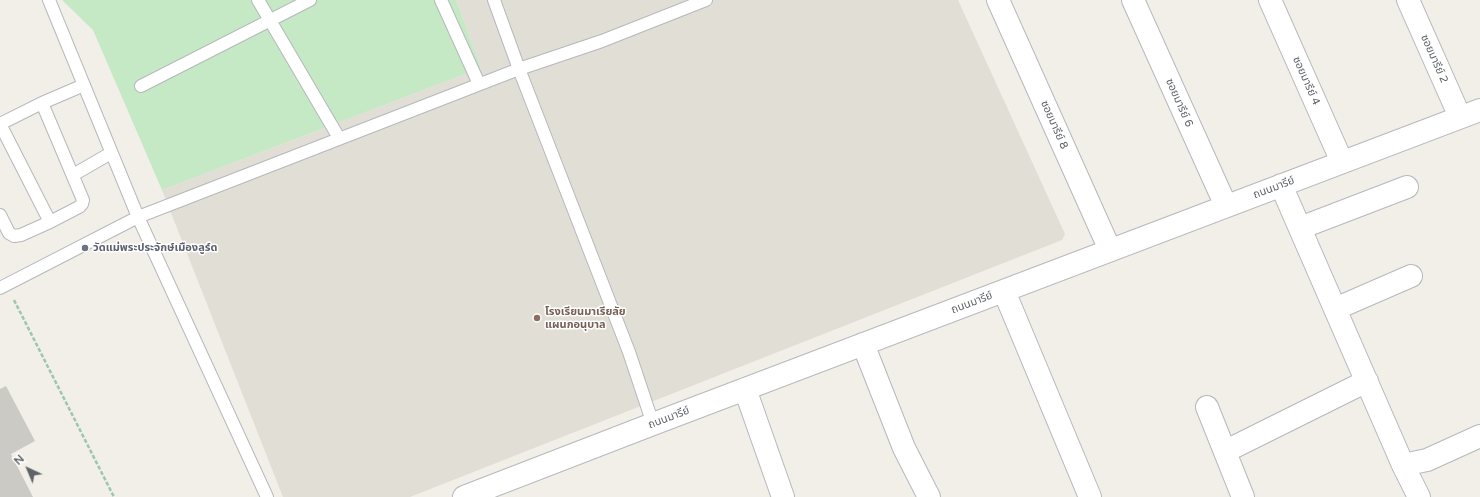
<!DOCTYPE html>
<meta charset="utf-8">
<style>
body{margin:0}
#map{position:relative;width:1480px;height:497px;overflow:hidden;background:#f1efe8;font-family:"Varela Round",sans-serif}
canvas{display:block}
.north{position:absolute;left:8px;top:449px;width:40px;height:40px;-webkit-text-stroke:3px #fff;paint-order:stroke;rotate:316deg;font-size:11px;font-weight:700;line-height:16px;text-align:center;color:#5f6368}
.north::after{content:'';display:block;margin:auto;width:14px;height:18px;background:#5f6368;clip-path:polygon(50% 0,100% 100%,50% 72%,0 100%)}
</style>
<div id="map">
<canvas width="1480" height="497"></canvas>
<div class="north">N</div>
</div>
<script>
const ctx = document.querySelector('canvas').getContext('2d');
ctx.lineJoin = 'round';
function fill(path, color) { ctx.fillStyle = color; ctx.fill(path, 'evenodd'); }
const toPath = rows => new Path2D(rows.map(r => 'M' + r).join(''));
function trace(path, color, width, dash) { ctx.strokeStyle = color; ctx.lineWidth = width; ctx.lineCap = dash ? 'butt' : 'round'; ctx.setLineDash(dash || []); ctx.stroke(path); }
function drawText(font, color, halo, rows, align = 'center') {
  ctx.font = font + ' "Varela Round","Noto Sans Thai",sans-serif'; ctx.lineWidth = 3; ctx.setLineDash([]); ctx.textBaseline = 'middle'; ctx.strokeStyle = halo; ctx.fillStyle = color; for (const [text, x, y, turn = 0] of rows) {
    ctx.save(); ctx.translate(x, y); ctx.rotate((+turn || 0) * Math.PI / 180); ctx.textAlign = isNaN(turn) ? turn : align; if (halo) ctx.strokeText(text, 0, 0); ctx.fillText(text, 0, 0); ctx.restore();
  }
}
fill(toPath([
 [456,0,958,0,1065,234,1062,240,410,497,283,497,162,190,481,68]
]), '#e1ded6');
fill(toPath([
 [62,0,456,0,481,68,162,190,93,30]
]), '#c5e8c5');
fill(toPath([
 [6,386,35,441,11,454,33,497,0,497,0,389]
]), '#cccac5');
const service = toPath([
 [49,0,138,217,267,497],
 [258,0,339,138],
 [441,0,479,84],
 [141,86,310,0],
 [0,124,50,222],
 [0,124,42,103,84,85],
 [73,175,111,153],
 [0,215,9,233,14,236,21,235,50,222,79,207,82,204,83,200,42,103],
 [0,288,138,217,519,69,494,0],
 [653,424,629,352,519,69,602,41,706,0]
]);
const minor = toPath([
 [998,0,1110,250],
 [1133,0,1226,206],
 [1270,0,1342,162],
 [1408,0,1460,117],
 [1281,185,1403,465,1419,497],
 [1300,228,1407,187],
 [1004,291,1090,497],
 [1335,309,1411,276],
 [863,344,904,448,929,497],
 [745,389,783,497],
 [1207,407,1243,497],
 [1226,451,1367,381],
 [1403,465,1427,460,1480,436],
 [464,497,653,424,1480,110]
]);
trace(service, '#b5b8bc', 14);
trace(minor, '#b5b8bc', 24);
trace(toPath([
 [14,300,114,497]
]), '#9cc7a9', 2.5, [4, 2]);
trace(service, '#fff', 12);
trace(minor, '#fff', 22);
for (const [x, y, r, color] of [
 [85,248,4,"#6b7280"],
 [537,318,4,"#8d6e63"]
]) { const dot = new Path2D(); dot.arc(x, y, r, 0, 2 * Math.PI); ctx.fillStyle = color; ctx.fill(dot); trace(dot, '#fff', 1.5); }
drawText('11px', '#5f6368', '#fff', [
 ["ซอยมารีย์ 2",1434,59,66],
 ["ซอยมารีย์ 4",1306,81,66],
 ["ซอยมารีย์ 6",1179,103,66],
 ["ซอยมารีย์ 8",1054,125,66],
 ["ถนนมารีย์",1274,188,-21],
 ["ถนนมารีย์",972,303,-21],
 ["ถนนมารีย์",669,418,-21]
]);
drawText('bold 11px', '#5b616d', '#fff', [
 ["วัดแม่พระประจักษ์เมืองลูร์ด",93,248]
], 'left');
drawText('bold 11px', '#785e54', '#fff', [
 ["โรงเรียนมาเรียลัย",545,312],
 ["แผนกอนุบาล",545,325]
], 'left');
</script>
